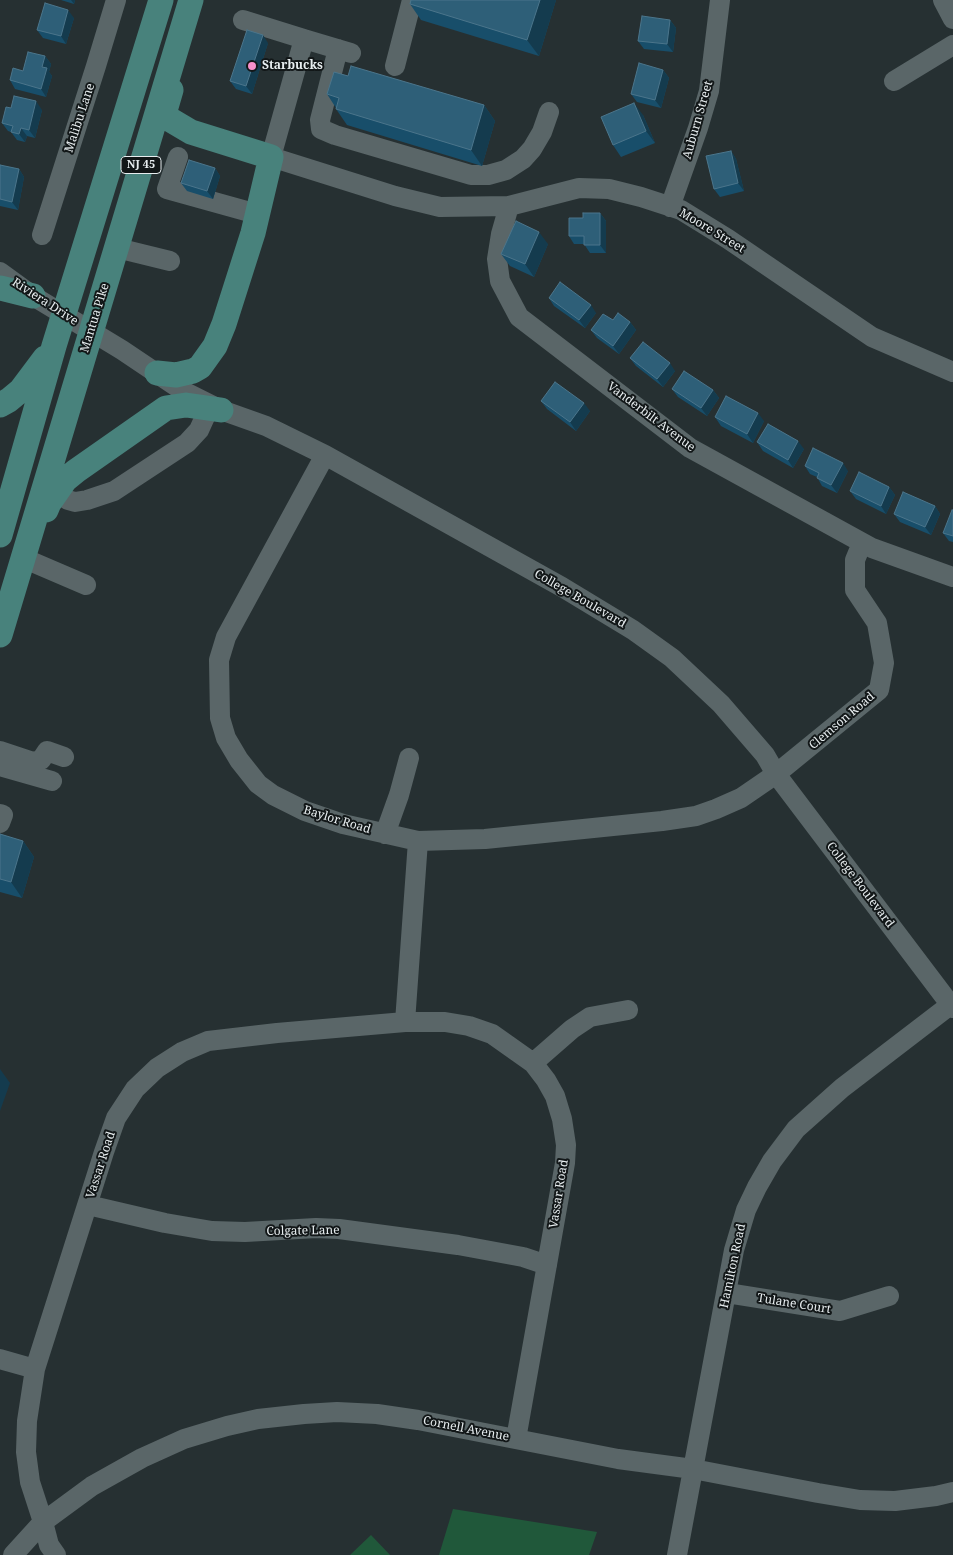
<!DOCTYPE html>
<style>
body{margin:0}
canvas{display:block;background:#263032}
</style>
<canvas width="953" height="1555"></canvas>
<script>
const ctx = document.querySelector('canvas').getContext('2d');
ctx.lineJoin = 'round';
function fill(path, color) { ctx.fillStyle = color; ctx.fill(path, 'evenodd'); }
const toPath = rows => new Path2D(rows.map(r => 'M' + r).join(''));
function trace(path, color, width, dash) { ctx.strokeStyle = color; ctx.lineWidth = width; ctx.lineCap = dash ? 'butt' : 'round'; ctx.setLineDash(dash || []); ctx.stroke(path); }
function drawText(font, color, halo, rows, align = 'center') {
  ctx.font = font + ' "Noto Serif",serif'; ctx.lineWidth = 4; ctx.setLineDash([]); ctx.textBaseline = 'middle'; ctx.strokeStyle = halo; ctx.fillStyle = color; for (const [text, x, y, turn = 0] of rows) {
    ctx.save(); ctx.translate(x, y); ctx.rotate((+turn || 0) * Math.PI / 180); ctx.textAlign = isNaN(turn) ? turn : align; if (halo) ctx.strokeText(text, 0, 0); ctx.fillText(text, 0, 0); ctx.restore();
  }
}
fill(toPath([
 [453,1509,597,1532,589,1555,439,1555],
 [371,1535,390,1555,350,1555]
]), '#20583a');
trace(toPath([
 [943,0,953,19],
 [243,20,304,39],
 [338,49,320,120,321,129,335,135,471,175,488,175,506,170,523,159,532,149,542,132,549,112],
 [351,53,304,39,271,157,395,196,440,207,509,206,579,188,609,189,641,197,681,210,728,239,872,337,953,372],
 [395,66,412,0],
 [894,81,953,45],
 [178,157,167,189,257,214],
 [509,206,501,234,497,259,500,281,519,317,690,448,872,548,953,577],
 [670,207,698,128,709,91,720,0],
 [42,235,96,66,116,0],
 [117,248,170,261],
 [0,272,33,296,122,350,183,391,221,410,266,426,325,455,562,587,633,630,672,658,721,704,765,755,776,774,953,1008],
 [325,455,226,637,219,660,220,718,226,738,239,760,258,784,273,795,305,811,343,824,418,841,485,839,662,821,696,816,716,809,741,798,776,774,879,690,884,663,877,623,855,590,855,560,862,543],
 [56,492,68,500,75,502,87,500,114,491,187,443,199,430,209,408],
 [30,561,86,585],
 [0,751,33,762,41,760,47,751,64,757],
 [0,766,52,781],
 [0,814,3,815,0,823],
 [385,834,399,795,409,758],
 [405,1022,418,841],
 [533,1063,572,1029,590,1017,628,1010],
 [88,1205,165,1223,212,1231,245,1232,316,1228,339,1229,458,1245,523,1257,547,1265],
 [727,1293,840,1311,889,1296],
 [0,1359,35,1369],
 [13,1555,43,1522,92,1486,142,1458,184,1439,227,1426,258,1419,304,1414,337,1412,377,1414,418,1420,618,1459,693,1469,818,1493,860,1500,895,1501,936,1496,953,1492],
 [56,1555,49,1545,43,1522,30,1482,26,1452,27,1421,35,1369,104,1152,116,1118,135,1089,157,1068,182,1052,208,1041,277,1033,405,1022,445,1022,469,1026,492,1034,533,1063,546,1080,555,1096,562,1119,566,1145,565,1163,516,1439],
 [677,1555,734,1250,746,1210,757,1187,772,1161,796,1129,842,1088,953,1003]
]), '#5a6668', 20);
trace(toPath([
 [0,288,33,296],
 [157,373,176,375,193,371,200,367,215,346,224,324,253,233,271,157,191,132,169,119,164,114,171,90],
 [0,405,9,400,21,390,45,358],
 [46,510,49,503,65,480,76,471,166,408,186,405,221,410],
 [0,535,54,346,161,0],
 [0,635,191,0]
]), '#48827c', 25);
fill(toPath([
 [61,0,75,0,74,4],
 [556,0,539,56,421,20,410,4],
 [74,18,66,44,43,38,37,30],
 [670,20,676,28,673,52,644,49,638,41],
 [268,43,252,94,236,89,230,81],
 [45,56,51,64,49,72,52,76,46,97,15,89,10,80],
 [663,70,669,78,661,108,637,102,631,94],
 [348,76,484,105,495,121,482,166,347,125,336,109,336,108,327,94],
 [11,108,42,110,35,138,27,136,25,142,17,140,11,132,8,131,2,123],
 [643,115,655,143,621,157,613,145],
 [731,151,736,159,744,191,720,197,714,189],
 [0,165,19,169,24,177,18,210,0,206],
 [215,168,220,176,213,199,187,191,181,183],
 [600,213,606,221,606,253,590,253,584,244,574,244,569,236,583,218],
 [548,244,534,277,510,266,501,254],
 [549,298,596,313,585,328,554,306],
 [630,322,636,330,619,354,597,338,591,330],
 [630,358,675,371,663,387,636,366],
 [672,389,713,390,719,398,707,416,678,397],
 [541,401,590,411,576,431,547,409],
 [715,417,764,421,753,443,721,426],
 [757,442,804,449,793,468,763,451],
 [805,466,848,471,837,493,822,486,817,477,810,474],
 [889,487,895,495,886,514,856,499,850,491],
 [935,506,940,514,931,535,900,522,894,514],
 [953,510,953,542,949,541,943,533],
 [23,841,34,857,22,898,0,892,0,879]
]), '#184e6a');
fill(toPath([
 [71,0,75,0,74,4],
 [540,0,556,0,539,56,527,40],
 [68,10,74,18,66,44,61,36],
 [670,20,676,28,673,52,667,44],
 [263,35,268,43,252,94,246,86],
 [45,56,51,64,49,72,52,76,46,97,41,89,42,67],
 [663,70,669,78,661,108,655,100],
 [36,101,42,110,35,138,29,130],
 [634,103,643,115,655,143,646,131],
 [484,105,495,121,482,166,471,150],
 [21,128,27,136,25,142,19,134],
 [731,151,736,159,744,191,738,183],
 [215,168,220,176,213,199,207,191],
 [19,169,24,177,18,210,12,202],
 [600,213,606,221,606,253,600,245],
 [539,232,548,244,534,277,525,264],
 [591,305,596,313,585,328,579,320],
 [630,322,636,330,619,354,613,346],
 [670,363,675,371,663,387,657,379],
 [713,390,719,398,707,416,701,408],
 [584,403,590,411,576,431,570,422],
 [758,413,764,421,753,443,747,434],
 [798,441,804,449,793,468,788,460],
 [843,463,848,471,837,493,831,485],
 [889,487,895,495,886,514,881,506],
 [935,506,940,514,931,535,925,527],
 [23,841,34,857,22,898,11,882],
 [0,1069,10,1083,0,1111]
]), '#143b4e');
const building = toPath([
 [411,0,540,0,527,40,410,4,411,0],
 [45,3,68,10,61,36,37,30,45,3],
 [642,16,670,20,667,44,638,41,642,16],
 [247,30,263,35,246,86,230,81,247,30],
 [28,52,45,56,42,67,47,68,41,89,10,80,13,68,23,71,28,52],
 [639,63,663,70,655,100,631,94,639,63],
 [351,66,484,105,471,150,336,109,339,98,327,94,334,72,348,76,351,66],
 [14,96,36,101,29,130,21,128,19,134,11,132,13,126,2,123,6,107,11,108,14,96],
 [634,103,646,131,613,145,601,117,634,103],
 [731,151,738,183,714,189,706,156,731,151],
 [189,160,215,168,207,191,181,183,189,160],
 [0,165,19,169,12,202,0,199,0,165],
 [583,213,600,213,600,245,584,245,584,236,569,236,569,218,583,218,583,213],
 [516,221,539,232,525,264,501,254,516,221],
 [560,282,591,305,579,320,549,298,560,282],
 [618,313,630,322,613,346,591,330,603,314,613,320,618,313],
 [643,342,670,363,657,379,630,358,643,342],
 [684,371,713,390,701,408,672,389,684,371],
 [555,382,584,403,570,422,541,401,555,382],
 [726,396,758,413,747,434,715,417,726,396],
 [768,424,798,441,788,460,757,442,768,424],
 [813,448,843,463,831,485,817,478,819,473,805,466,813,448],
 [859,472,889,487,881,506,850,491,859,472],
 [903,492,935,506,925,527,894,514,903,492],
 [952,510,953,510,953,536,943,533,952,510],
 [0,834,23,841,11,882,0,879,0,834]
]);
fill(building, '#2e5f78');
trace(building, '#4b758b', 1);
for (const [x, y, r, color] of [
 [252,66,5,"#f890cb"]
]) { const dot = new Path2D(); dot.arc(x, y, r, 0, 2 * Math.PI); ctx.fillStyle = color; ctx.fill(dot); trace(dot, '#121718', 2); }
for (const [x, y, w] of [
 [141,165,40]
]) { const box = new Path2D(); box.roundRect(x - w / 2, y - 8.5, w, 17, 4); ctx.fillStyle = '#121718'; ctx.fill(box); trace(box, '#e7edef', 1); }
drawText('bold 11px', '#e7edef', null, [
 ["NJ 45",141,165]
]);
drawText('bold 12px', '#e7edef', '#121718', [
 ["Starbucks",262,66]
], 'left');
drawText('12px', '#e7edef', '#121718', [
 ["Malibu Lane",80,118,-72],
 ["Auburn Street",698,120,-74],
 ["Moore Street",712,231,31],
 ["Riviera Drive",45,302,33],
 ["Mantua Pike",95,318,-73],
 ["Vanderbilt Avenue",651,417,37],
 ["College Boulevard",580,599,30],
 ["Clemson Road",842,721,-40],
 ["Baylor Road",337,820,17],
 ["College Boulevard",860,885,53],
 ["Vassar Road",101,1165,-72],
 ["Vassar Road",559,1194,-81],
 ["Colgate Lane",303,1231,-1],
 ["Hamilton Road",733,1266,-78],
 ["Tulane Court",794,1304,9],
 ["Cornell Avenue",466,1429,11]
]);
</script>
